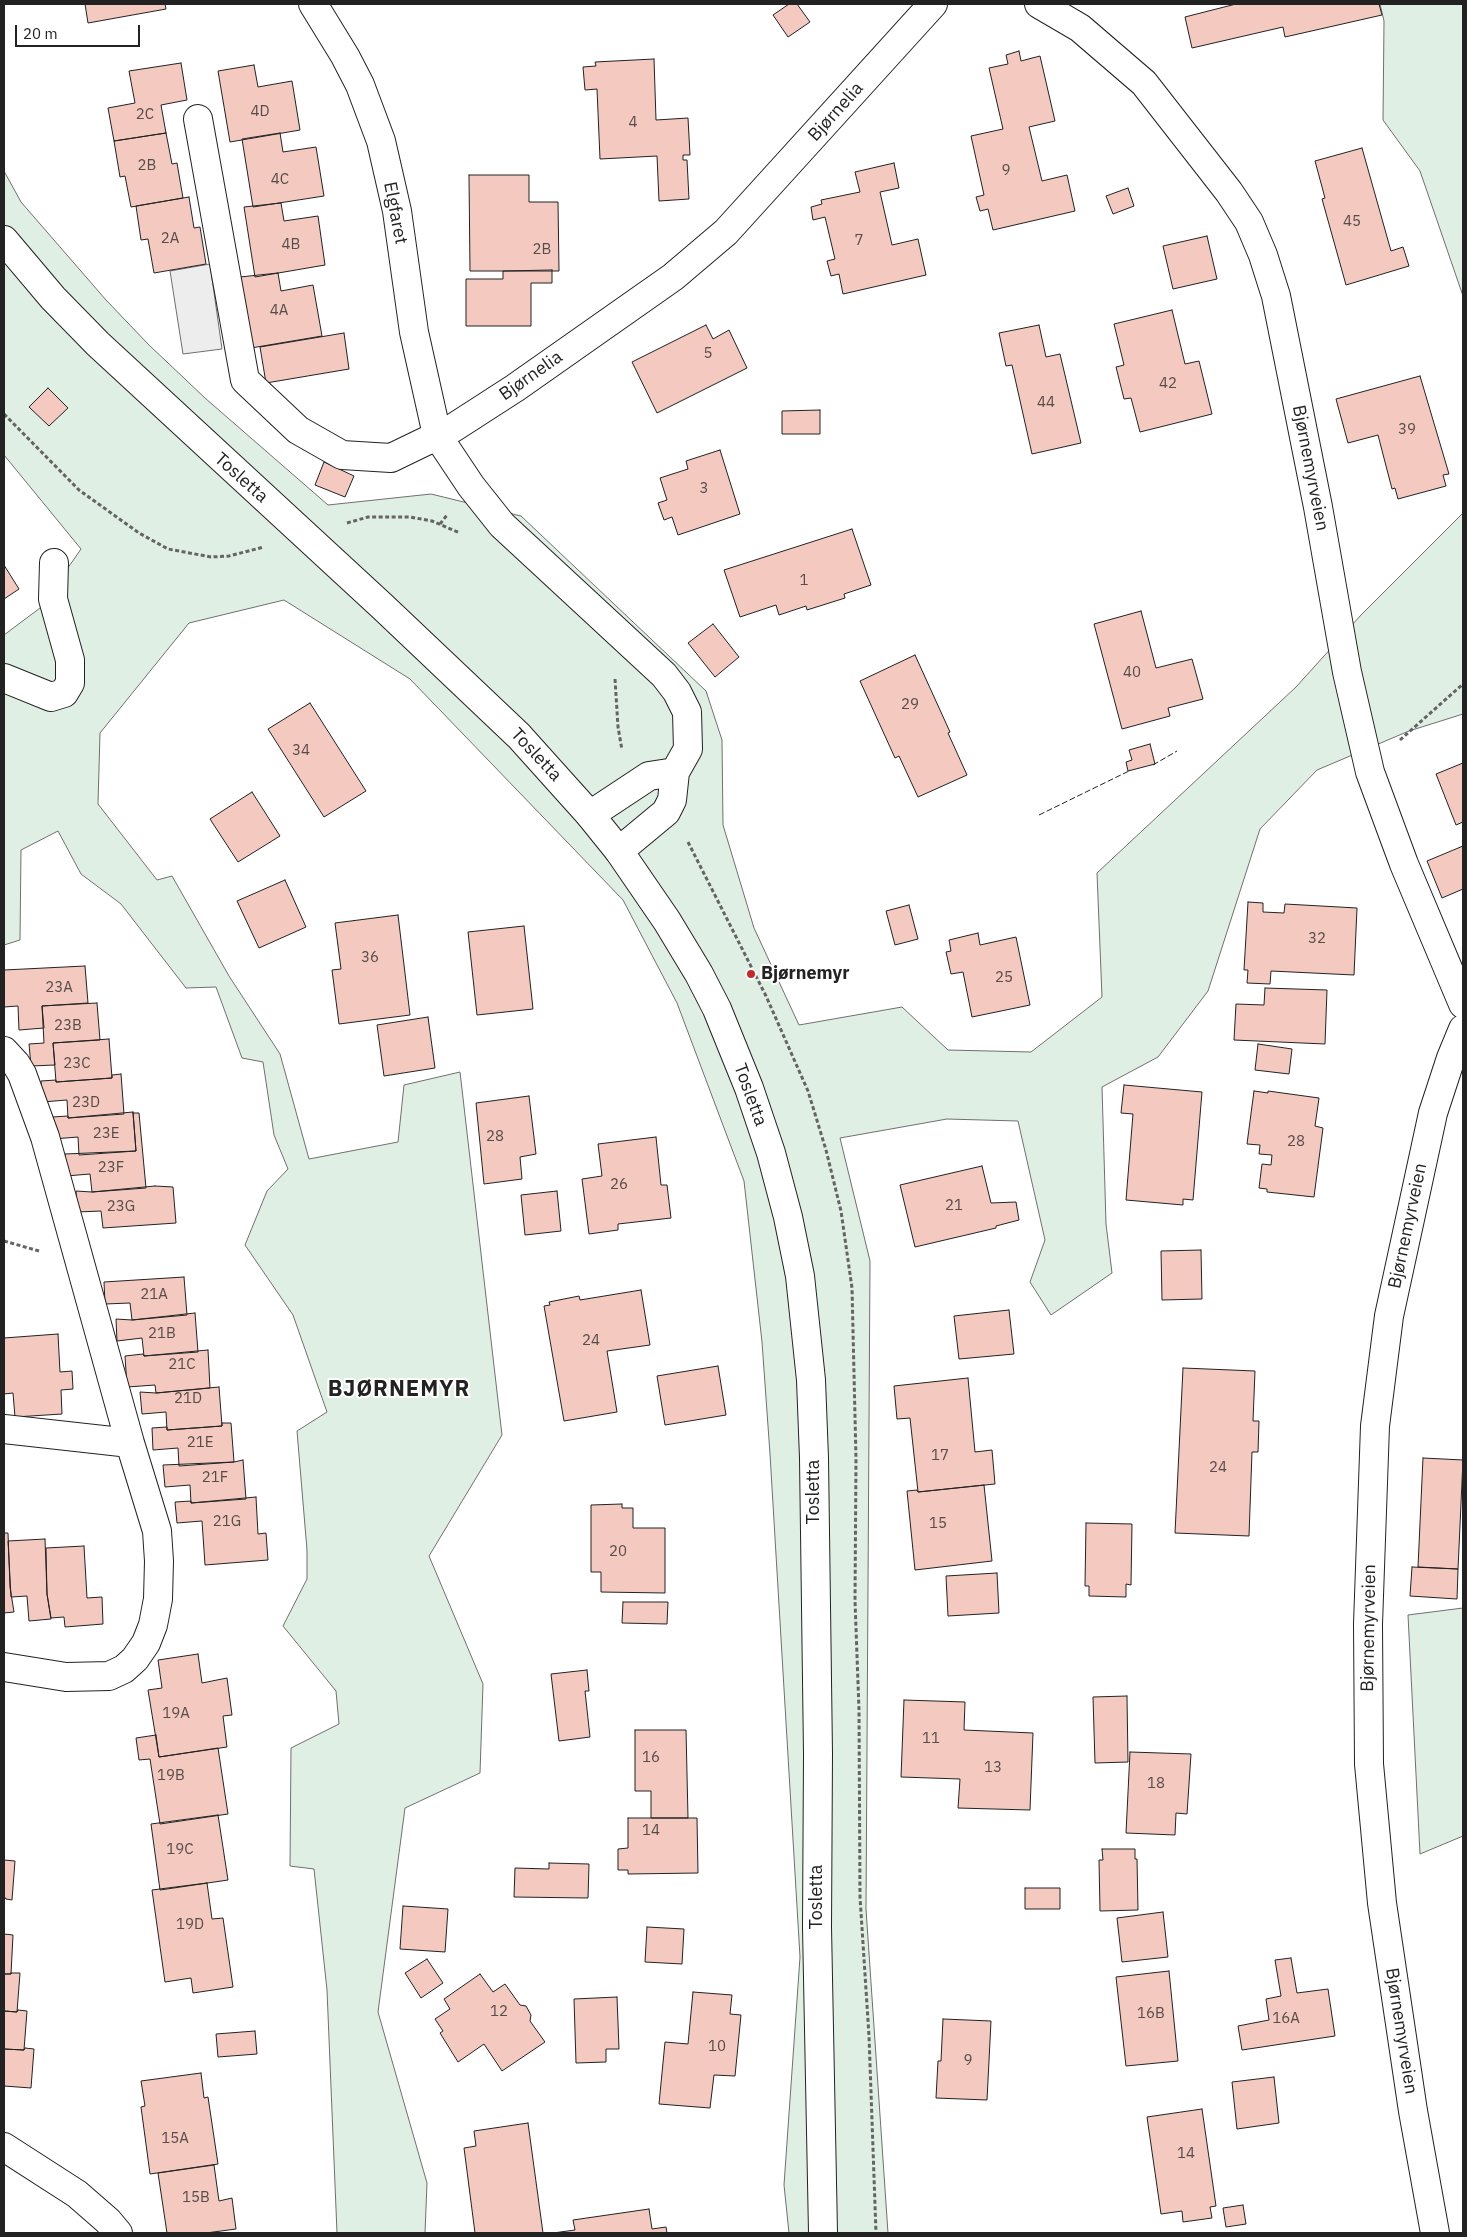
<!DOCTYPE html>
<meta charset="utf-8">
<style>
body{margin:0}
#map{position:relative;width:1467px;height:2237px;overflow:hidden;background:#fff;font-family:"IBM Plex Sans",sans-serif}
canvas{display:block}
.frame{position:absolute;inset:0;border:5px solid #222;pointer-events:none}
.scale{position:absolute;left:15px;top:25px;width:125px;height:22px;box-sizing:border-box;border:2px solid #222;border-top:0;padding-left:6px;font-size:15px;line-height:18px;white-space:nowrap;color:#222;-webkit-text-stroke:4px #fff;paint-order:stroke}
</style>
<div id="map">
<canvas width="1467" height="2237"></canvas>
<div class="frame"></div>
<div class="scale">20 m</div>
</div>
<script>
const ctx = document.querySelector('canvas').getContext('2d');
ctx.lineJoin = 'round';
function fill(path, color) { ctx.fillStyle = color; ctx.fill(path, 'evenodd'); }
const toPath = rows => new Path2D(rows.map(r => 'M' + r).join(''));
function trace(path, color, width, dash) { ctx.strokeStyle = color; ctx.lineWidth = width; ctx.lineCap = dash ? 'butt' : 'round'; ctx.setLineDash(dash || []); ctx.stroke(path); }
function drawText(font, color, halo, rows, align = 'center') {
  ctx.font = font + ' "IBM Plex Sans",sans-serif'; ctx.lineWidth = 4; ctx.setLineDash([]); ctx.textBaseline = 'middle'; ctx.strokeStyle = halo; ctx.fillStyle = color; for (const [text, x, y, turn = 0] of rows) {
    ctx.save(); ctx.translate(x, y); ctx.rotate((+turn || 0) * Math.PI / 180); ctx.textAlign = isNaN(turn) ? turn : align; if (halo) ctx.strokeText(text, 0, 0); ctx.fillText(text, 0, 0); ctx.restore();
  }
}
const green = toPath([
 [1380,4,1463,4,1463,296,1420,171,1383,120,1384,21,1380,4],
 [4,171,21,202,106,300,149,345,205,398,328,505,431,494,521,516,706,691,722,740,723,825,754,928,799,1025,902,1007,948,1050,1031,1052,1102,997,1097,873,1296,687,1361,615,1463,513,1463,714,1409,731,1317,770,1260,829,1208,991,1158,1057,1102,1087,1106,1224,1112,1273,1051,1315,1030,1282,1045,1240,1018,1121,947,1119,840,1138,870,1261,866,1909,888,2233,789,2233,784,2185,800,1957,770,1454,762,1342,744,1181,677,1003,623,900,410,679,284,600,189,623,100,733,98,804,157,880,172,876,229,976,280,1054,309,1159,398,1142,404,1085,460,1072,502,1435,429,1556,483,1684,480,1773,405,1808,378,2012,427,2183,425,2233,337,2233,327,1990,314,1869,290,1866,291,1748,339,1724,336,1691,283,1626,307,1579,307,1550,297,1431,327,1412,293,1315,245,1245,267,1191,288,1169,274,1135,263,1062,242,1058,216,987,186,988,121,904,81,874,58,831,21,850,20,940,4,945,4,635,40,608,81,549,4,455,4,171],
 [1463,1608,1463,1836,1420,1854,1408,1615,1463,1608]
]);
fill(green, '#e0efe3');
trace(green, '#6f6f6f', 1);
const parking = toPath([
 [210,264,222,349,183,354,170,271,210,264]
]);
fill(parking, '#ededed');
trace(parking, '#6f6f6f', 1);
const building = toPath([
 [85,4,165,4,166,9,88,23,85,4],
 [789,4,797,4,810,22,788,37,773,15,789,4],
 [1236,4,1379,4,1382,15,1285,37,1283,27,1192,48,1185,17,1236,4],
 [1019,51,1021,61,1040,56,1055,121,1029,127,1042,181,1067,175,1075,211,993,230,988,209,980,211,976,197,984,195,971,136,1003,129,989,68,1008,64,1006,55,1019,51],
 [654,59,656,120,688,118,690,155,683,155,683,160,687,160,689,199,659,201,657,156,600,159,597,89,585,90,583,67,596,66,595,62,654,59],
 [181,63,187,100,161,105,166,133,114,141,108,108,135,103,129,71,181,63],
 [254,65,258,87,292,81,300,130,230,142,218,71,254,65],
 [166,133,172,164,177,163,183,198,131,207,125,176,120,177,114,141,166,133],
 [280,133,283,152,316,147,324,196,253,207,242,139,280,133],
 [1362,148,1391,251,1403,247,1409,266,1346,285,1322,199,1325,198,1315,161,1362,148],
 [894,163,899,188,880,192,892,245,918,239,926,275,843,294,839,274,831,276,827,261,835,259,825,217,813,220,811,207,822,204,821,200,860,192,855,172,894,163],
 [469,175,529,175,529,202,558,202,559,271,470,271,469,175],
 [1128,188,1134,206,1113,214,1106,196,1128,188],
 [189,197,194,228,200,227,206,264,154,273,148,239,141,240,136,206,189,197],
 [281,203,284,221,318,216,325,265,255,277,244,207,281,203],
 [1207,236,1217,279,1173,289,1163,246,1207,236],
 [552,270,552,283,531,283,531,326,466,326,466,279,503,279,503,271,552,270],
 [278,273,281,291,313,285,322,336,251,348,240,277,278,273],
 [1172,310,1185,364,1199,361,1212,414,1140,432,1131,398,1124,399,1116,367,1124,365,1114,324,1172,310],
 [706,325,713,339,729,330,747,368,657,413,632,362,706,325],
 [1039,325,1046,357,1060,354,1081,443,1032,454,1012,365,1006,366,999,333,1039,325],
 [344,333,349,369,266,383,260,347,344,333],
 [1420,376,1449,474,1443,475,1446,486,1398,499,1395,488,1392,489,1378,435,1348,443,1336,399,1420,376],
 [48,388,68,408,49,426,29,407,48,388],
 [820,410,820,434,782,434,782,411,820,410],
 [720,450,740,514,678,535,672,517,664,520,658,503,667,500,660,478,688,469,686,461,720,450],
 [324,462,354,476,345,497,315,485,324,462],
 [852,529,871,585,844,594,845,598,807,610,806,606,779,615,776,605,740,617,724,570,852,529],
 [4,565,19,589,4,599,4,565],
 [1141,611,1156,668,1192,659,1203,699,1168,708,1170,716,1122,729,1094,624,1141,611],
 [713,624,739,657,715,677,688,643,713,624],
 [915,655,950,732,948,733,967,775,918,797,899,756,895,758,860,681,915,655],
 [310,703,366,791,324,817,268,729,310,703],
 [1150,744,1155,764,1128,771,1126,762,1132,760,1129,750,1150,744],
 [1463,763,1463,822,1456,825,1436,774,1463,763],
 [252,792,280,836,238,862,210,819,252,792],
 [1463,846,1463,889,1442,898,1427,861,1463,846],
 [285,880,306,927,259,948,237,901,285,880],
 [1248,902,1263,903,1263,912,1284,913,1285,904,1357,908,1354,975,1271,971,1270,984,1247,983,1248,970,1244,970,1248,902],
 [909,905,918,939,895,945,886,911,909,905],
 [398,915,410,1015,339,1024,332,970,341,969,335,923,398,915],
 [524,926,533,1009,477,1015,468,932,524,926],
 [978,933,980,945,1016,937,1030,1005,972,1017,963,972,951,974,946,952,951,951,949,940,978,933],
 [85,966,88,1003,42,1006,44,1028,19,1030,18,1006,4,1007,4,970,85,966],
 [1265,988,1327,990,1325,1044,1234,1040,1236,1004,1264,1005,1265,988],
 [97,1003,100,1040,53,1043,55,1065,31,1066,29,1044,44,1043,42,1006,97,1003],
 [428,1017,435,1068,384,1076,377,1025,428,1017],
 [109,1039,112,1078,56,1082,53,1043,109,1039],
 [1258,1044,1292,1049,1289,1074,1255,1070,1258,1044],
 [121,1074,124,1114,68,1118,67,1100,42,1102,41,1081,56,1080,56,1082,112,1078,112,1075,121,1074],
 [1124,1085,1202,1092,1193,1200,1183,1199,1183,1205,1126,1200,1133,1114,1121,1113,1124,1085],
 [1254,1091,1268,1093,1268,1091,1319,1098,1315,1126,1323,1128,1314,1197,1267,1192,1267,1189,1259,1188,1262,1164,1271,1165,1272,1155,1259,1154,1260,1145,1247,1144,1254,1091],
 [529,1096,536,1154,520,1157,522,1179,484,1184,476,1103,529,1096],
 [133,1112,136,1151,79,1155,78,1137,53,1139,52,1117,68,1116,68,1118,133,1112],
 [133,1113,139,1113,146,1188,92,1192,90,1174,66,1176,65,1154,136,1151,133,1113],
 [656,1137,661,1185,667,1185,671,1218,618,1224,618,1230,589,1234,582,1179,602,1176,598,1144,656,1137],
 [982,1166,991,1203,1016,1202,1019,1220,996,1226,996,1228,915,1247,900,1185,982,1166],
 [155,1186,173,1187,176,1223,103,1228,101,1211,77,1212,76,1191,92,1192,155,1186],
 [557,1191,561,1231,525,1235,521,1195,557,1191],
 [1201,1250,1202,1299,1162,1300,1161,1251,1201,1250],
 [184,1277,187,1315,132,1320,130,1303,105,1304,104,1282,184,1277],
 [641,1290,650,1345,607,1351,617,1412,564,1421,544,1306,550,1305,549,1302,579,1296,580,1300,641,1290],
 [1009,1310,1014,1354,959,1359,954,1316,1009,1310],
 [195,1313,198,1352,144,1356,142,1338,117,1341,116,1319,132,1320,195,1313],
 [58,1334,60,1372,72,1371,73,1389,61,1390,62,1414,15,1417,13,1393,4,1394,4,1338,58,1334],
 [208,1350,210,1388,156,1393,155,1385,127,1387,125,1356,143,1354,144,1356,208,1350],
 [718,1366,726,1415,665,1425,657,1376,718,1366],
 [1183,1368,1255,1371,1253,1421,1259,1421,1258,1452,1252,1452,1249,1536,1175,1533,1183,1368],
 [968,1378,975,1452,992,1450,995,1484,918,1492,910,1418,897,1419,894,1386,968,1378],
 [219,1387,222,1426,167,1430,166,1412,142,1414,140,1392,156,1393,219,1387],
 [222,1423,231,1423,234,1462,179,1466,178,1448,153,1450,152,1428,167,1427,167,1430,222,1426,222,1423],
 [1423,1458,1463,1460,1458,1569,1418,1567,1423,1458],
 [243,1460,246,1499,191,1503,190,1485,165,1487,163,1465,234,1462,243,1460],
 [984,1485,992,1561,915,1570,907,1491,917,1490,918,1492,984,1485],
 [256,1497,258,1534,266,1533,268,1560,205,1565,202,1521,177,1523,175,1502,191,1501,191,1503,256,1497],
 [622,1504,622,1508,633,1508,633,1528,665,1528,665,1593,601,1592,601,1572,591,1572,591,1505,622,1504],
 [1086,1523,1132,1524,1131,1585,1126,1584,1126,1597,1089,1596,1089,1586,1085,1586,1086,1523],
 [4,1533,8,1533,10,1587,14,1612,4,1613,4,1533],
 [45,1539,47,1594,51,1619,29,1621,27,1596,11,1597,8,1541,45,1539],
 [84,1546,87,1598,102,1597,103,1624,65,1627,64,1617,51,1618,47,1594,46,1548,84,1546],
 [1412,1567,1458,1569,1457,1599,1410,1596,1412,1567],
 [997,1573,999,1613,948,1616,946,1576,997,1573],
 [623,1602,668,1602,667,1624,622,1623,623,1602],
 [198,1654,202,1683,227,1678,232,1715,223,1716,227,1747,159,1757,148,1690,162,1688,158,1660,198,1654],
 [587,1670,589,1691,585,1691,590,1737,559,1741,551,1674,587,1670],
 [1127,1696,1128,1762,1095,1763,1093,1697,1127,1696],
 [904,1700,965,1702,964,1730,1033,1733,1030,1810,958,1808,960,1779,901,1777,904,1700],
 [635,1730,686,1730,688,1818,651,1818,651,1791,635,1791,635,1730],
 [156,1735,159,1757,218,1748,228,1814,160,1824,150,1759,139,1760,136,1738,156,1735],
 [1130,1752,1191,1754,1187,1814,1176,1813,1175,1835,1126,1833,1130,1752],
 [218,1815,228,1880,160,1890,151,1824,218,1815],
 [628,1818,697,1818,698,1873,628,1874,628,1870,618,1870,618,1849,628,1848,628,1818],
 [1102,1849,1135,1849,1135,1859,1137,1859,1138,1910,1100,1911,1099,1860,1103,1860,1102,1849],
 [4,1860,15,1861,12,1900,6,1899,4,1896,4,1860],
 [549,1863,589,1864,588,1898,514,1897,515,1868,549,1869,549,1863],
 [207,1883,212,1919,223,1918,233,1987,193,1993,191,1978,165,1982,152,1890,207,1883],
 [1025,1888,1060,1888,1060,1909,1025,1909,1025,1888],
 [403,1906,448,1909,445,1952,400,1949,403,1906],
 [1163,1912,1168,1957,1122,1962,1117,1918,1163,1912],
 [647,1927,684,1929,682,1964,645,1962,647,1927],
 [4,1934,13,1935,11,1974,4,1974,4,1934],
 [1291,1958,1297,1993,1328,1989,1335,2036,1242,2050,1238,2026,1269,2020,1266,1999,1281,1996,1275,1960,1291,1958],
 [427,1959,443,1983,421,1998,405,1973,427,1959],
 [1169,1971,1178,2061,1126,2066,1116,1977,1169,1971],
 [11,1973,20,1973,17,2012,4,2011,4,1974,11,1974,11,1973],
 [480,1974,493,1992,505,1984,520,2005,526,2006,531,2015,530,2021,545,2042,502,2071,484,2044,458,2062,440,2033,443,2031,435,2019,450,2009,444,1999,480,1974],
 [693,1992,732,1995,730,2014,741,2015,735,2076,714,2075,710,2108,659,2104,665,2042,688,2044,693,1992],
 [617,1997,619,2049,606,2049,606,2062,576,2063,574,1999,617,1997],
 [18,2010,27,2011,24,2050,4,2049,4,2011,17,2012,18,2010],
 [943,2019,991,2021,987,2100,936,2098,938,2061,941,2061,943,2019],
 [255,2031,257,2054,218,2057,216,2034,255,2031],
 [25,2048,34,2049,31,2088,4,2086,4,2049,24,2050,25,2048],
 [201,2073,204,2098,208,2097,218,2164,150,2174,141,2107,145,2106,141,2081,201,2073],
 [1274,2077,1279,2123,1237,2129,1232,2082,1274,2077],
 [1202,2109,1216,2206,1210,2207,1212,2218,1183,2222,1182,2211,1161,2214,1147,2117,1202,2109],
 [528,2123,543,2233,475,2233,464,2148,476,2146,474,2131,528,2123],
 [214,2165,219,2201,232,2198,236,2229,206,2233,167,2233,158,2173,214,2165],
 [1243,2205,1246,2224,1226,2227,1223,2208,1243,2205],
 [649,2209,652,2229,666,2227,667,2233,553,2233,575,2230,573,2220,649,2209]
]);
fill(building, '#f3c9c0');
trace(building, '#222', 1);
const minor = toPath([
 [313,4,345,56,360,85,381,141,397,211,414,332,437,435,471,486,502,525,664,675,677,692,687,712,688,749,675,772,672,800,666,812,619,851],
 [1039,4,1080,28,1144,83,1229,192,1249,222,1263,255,1276,296,1318,507,1347,672,1370,772,1404,864,1463,1004],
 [198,119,245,380,298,430,342,455,391,458,453,428,515,388,673,277,726,232,933,4],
 [4,678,51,697,64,693,70,683,70,660,53,599,54,563],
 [590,815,649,776,675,772],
 [4,1051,16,1064,22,1074,45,1137,130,1443,157,1531,159,1561,158,1599,153,1625,146,1643,135,1659,124,1669,109,1676,66,1677,4,1667],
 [4,1429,130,1443],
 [4,2147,77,2194,108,2221,118,2233],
 [1435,2233,1413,2111,1382,1903,1369,1764,1368,1624,1375,1426,1389,1316,1433,1113,1451,1058,1463,1029]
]);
const major = toPath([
 [4,240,53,298,98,344,383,607,519,736,590,815,619,851,667,921,699,974,717,1009,749,1088,771,1153,788,1217,800,1276,811,1380,814,1458,818,1754,817,1927,823,2233]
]);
trace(minor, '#222', 30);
trace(major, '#222', 30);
trace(toPath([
 [4,414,79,490,139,533,168,549,211,557,229,556,264,547],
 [347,523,368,517,410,517,432,521,460,533],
 [440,524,447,515],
 [615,679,618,727,622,750],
 [1400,740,1463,684],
 [688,842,766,996,808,1091,826,1150,841,1211,852,1288,856,1459,855,1601,859,1710,860,1897,869,2036,876,2233],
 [4,1241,39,1251]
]), '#646464', 3, [4, 2.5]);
trace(minor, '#fff', 28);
trace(major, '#fff', 28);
trace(toPath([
 [1153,765,1177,751],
 [1039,815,1131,770]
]), '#222', 1, [6, 2.5]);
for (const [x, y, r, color] of [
 [751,974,5,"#c62828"]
]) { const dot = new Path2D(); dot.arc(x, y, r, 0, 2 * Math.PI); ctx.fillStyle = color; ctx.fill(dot); trace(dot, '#fff', 2); }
drawText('15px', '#564c4a', null, [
 ["4D",260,112],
 ["2C",145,115],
 ["4",633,123],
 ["2B",147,166],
 ["9",1006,171],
 ["4C",280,180],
 ["45",1352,222],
 ["2A",170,239],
 ["7",859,241],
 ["4B",291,245],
 ["2B",542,250],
 ["4A",279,311],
 ["5",708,354],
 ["42",1168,384],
 ["44",1046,403],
 ["39",1407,430],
 ["3",704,489],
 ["1",804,581],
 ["40",1132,673],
 ["29",910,705],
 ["34",301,751],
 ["32",1317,939],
 ["36",370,958],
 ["25",1004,978],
 ["23A",59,988],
 ["23B",68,1026],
 ["23C",77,1064],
 ["23D",86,1103],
 ["23E",106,1134],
 ["28",495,1137],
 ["28",1296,1142],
 ["23F",111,1168],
 ["26",619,1185],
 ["21",954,1206],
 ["23G",121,1207],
 ["21A",154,1295],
 ["21B",162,1334],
 ["24",591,1341],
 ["21C",182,1365],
 ["21D",188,1399],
 ["21E",200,1443],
 ["17",940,1456],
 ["24",1218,1468],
 ["21F",215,1478],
 ["21G",227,1522],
 ["15",938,1524],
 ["20",618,1552],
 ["19A",176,1714],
 ["11",931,1739],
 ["16",651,1758],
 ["13",993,1768],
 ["19B",171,1776],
 ["18",1156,1784],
 ["14",651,1831],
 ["19C",180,1850],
 ["19D",190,1925],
 ["12",499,2012],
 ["16B",1151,2014],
 ["16A",1286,2019],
 ["10",717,2047],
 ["9",968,2061],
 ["15A",175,2139],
 ["14",1186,2154],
 ["15B",196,2198]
]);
drawText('18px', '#222', '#fff', [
 ["Bjørnelia",836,112,-48],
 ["Elgfaret",395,213,79],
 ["Bjørnelia",531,376,-35],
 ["Bjørnemyrveien",1310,468,79],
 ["Tosletta",241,478,42],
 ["Tosletta",536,755,47],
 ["Tosletta",750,1095,70],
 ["Bjørnemyrveien",1408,1226,-78],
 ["Tosletta",814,1492,-90],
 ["Bjørnemyrveien",1369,1628,-89],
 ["Tosletta",817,1897,-90],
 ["Bjørnemyrveien",1401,2031,81]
]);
drawText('bold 18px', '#222', '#fff', [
 ["Bjørnemyr",761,974]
], 'left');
ctx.letterSpacing = '1px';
drawText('bold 22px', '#222', '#fff', [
 ["BJØRNEMYR",399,1390]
]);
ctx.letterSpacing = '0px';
</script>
